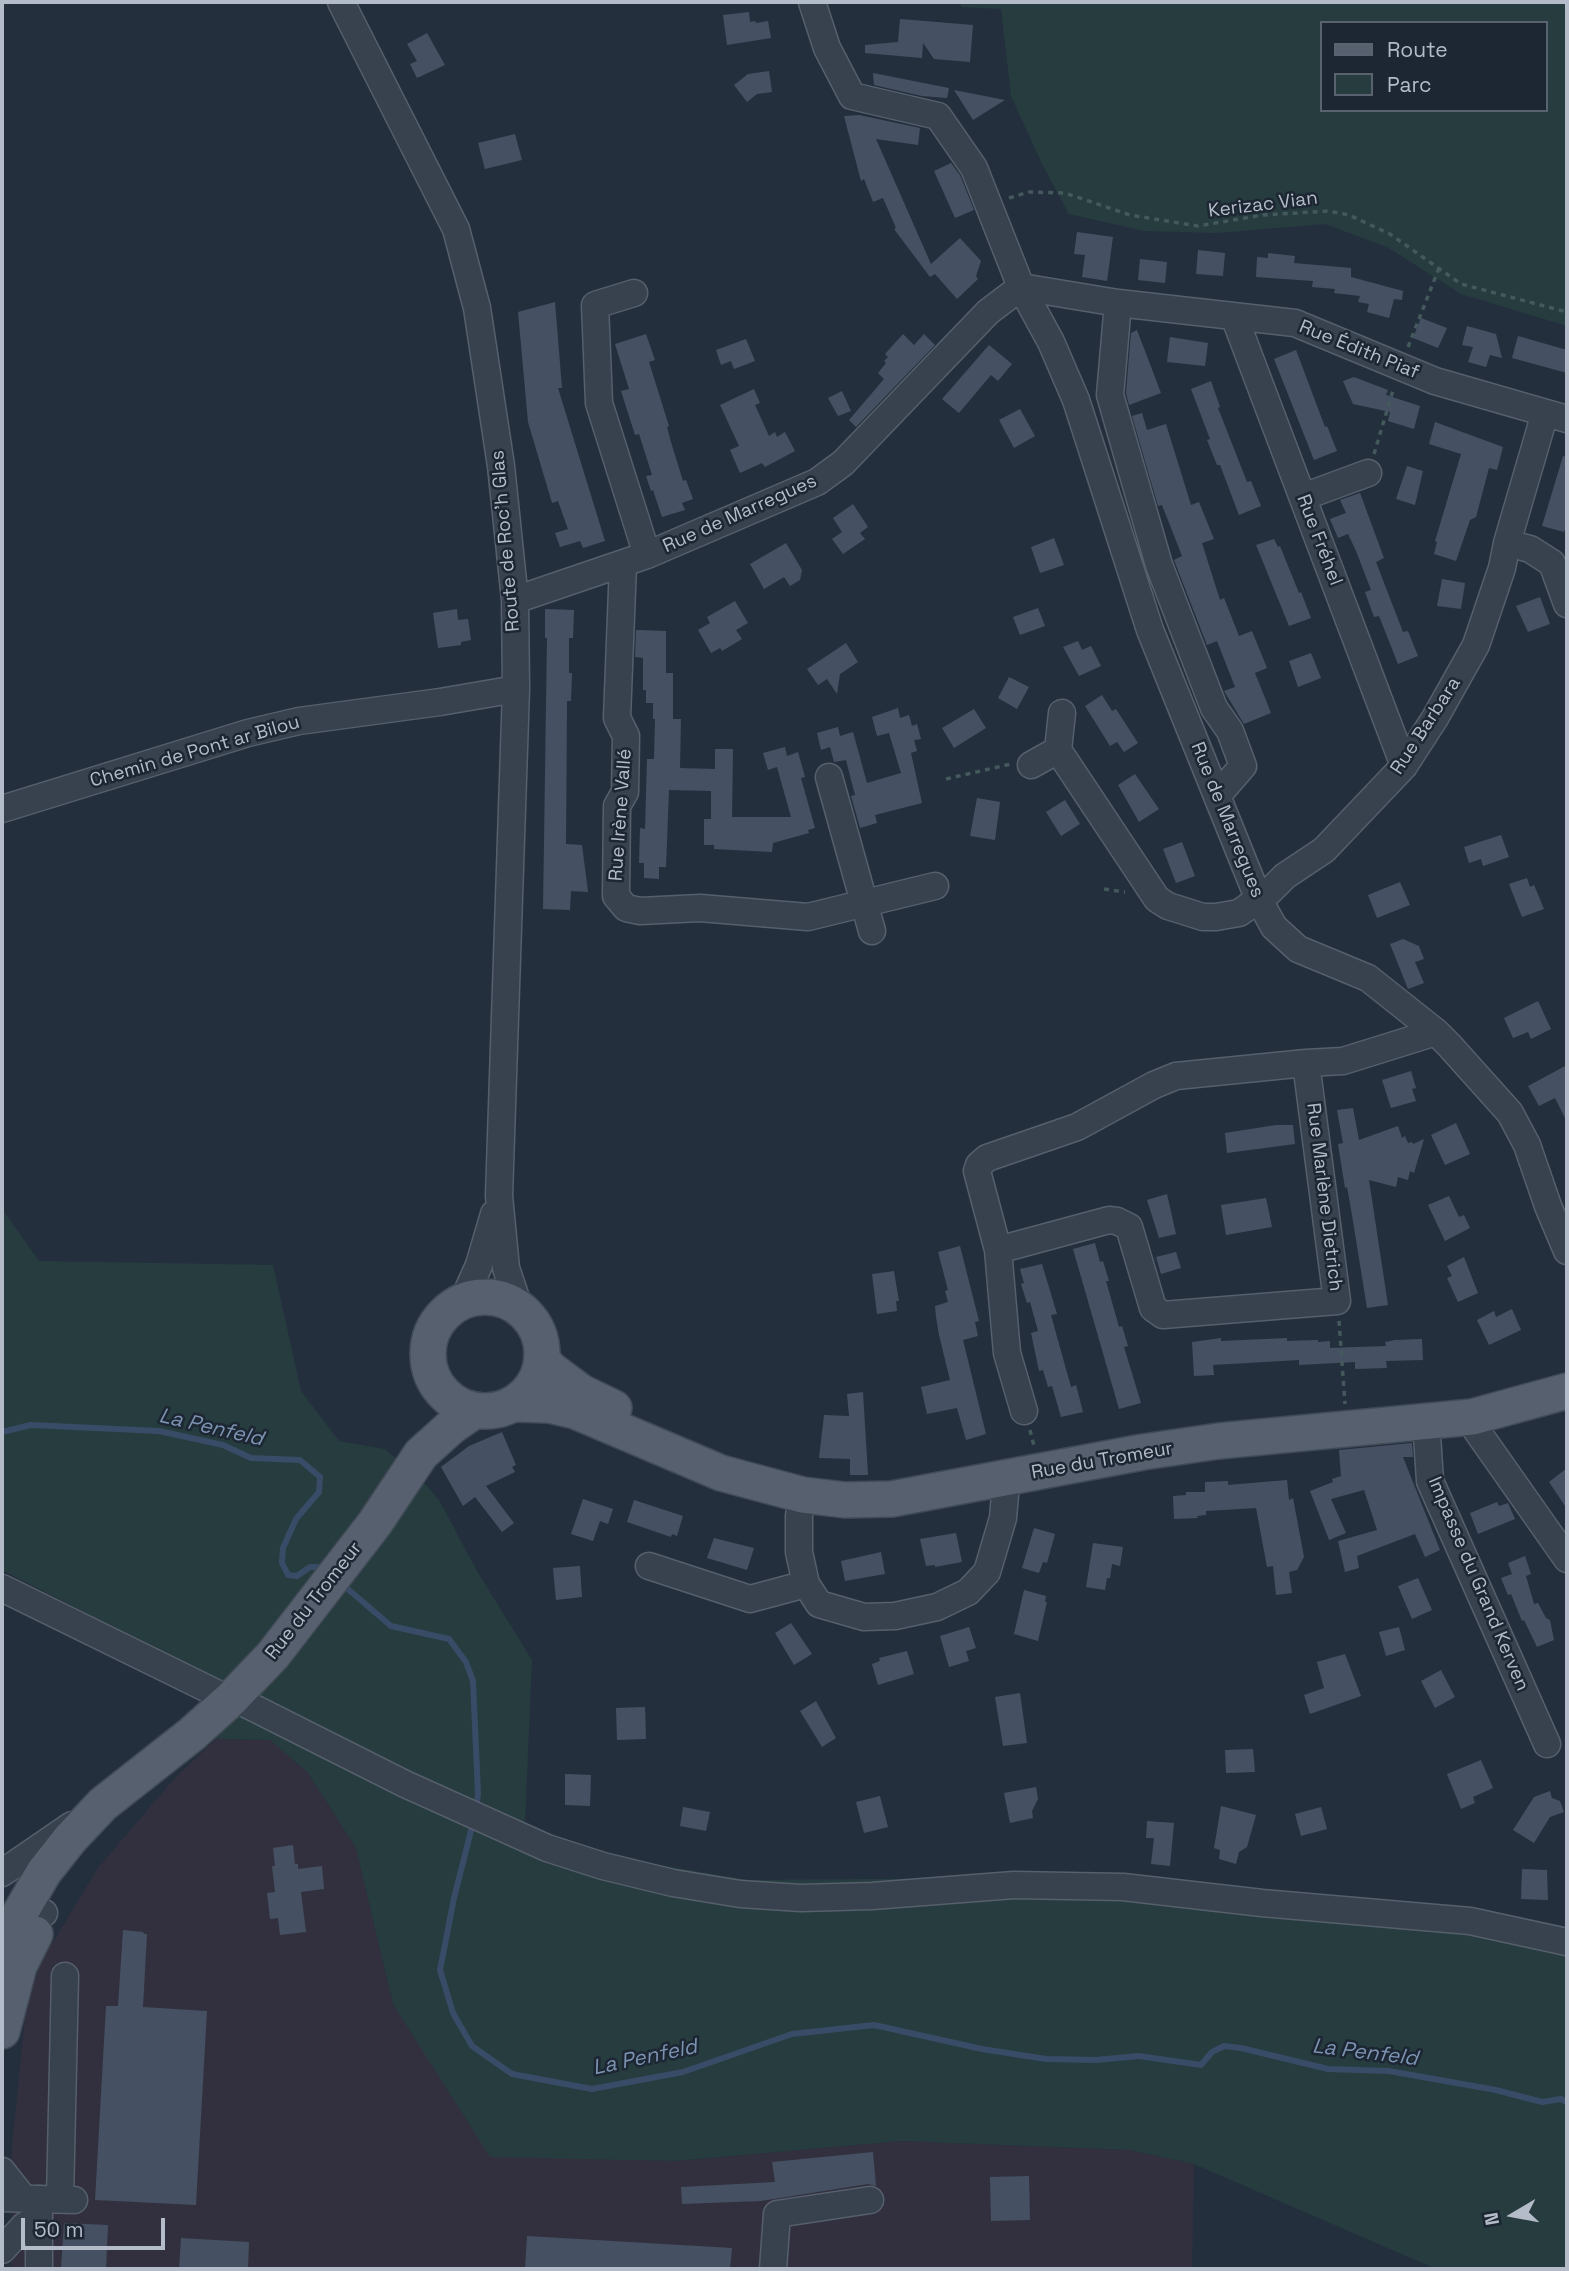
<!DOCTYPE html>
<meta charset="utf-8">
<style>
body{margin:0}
#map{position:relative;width:1569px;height:2271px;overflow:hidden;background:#242f3e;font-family:"Space Grotesk",sans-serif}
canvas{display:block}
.frame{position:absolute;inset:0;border:4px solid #b4bcc9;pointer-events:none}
.legend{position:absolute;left:1320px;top:21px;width:228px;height:91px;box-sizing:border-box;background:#1d2633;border:2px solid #59626f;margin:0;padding:9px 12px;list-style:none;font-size:21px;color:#b4bcc9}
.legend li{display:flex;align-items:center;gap:14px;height:35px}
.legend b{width:35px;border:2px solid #59626f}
.north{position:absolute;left:1478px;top:2180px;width:70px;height:70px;-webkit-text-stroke:5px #1d2633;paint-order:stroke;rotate:260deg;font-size:19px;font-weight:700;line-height:28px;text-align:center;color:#b4bcc9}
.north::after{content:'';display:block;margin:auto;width:24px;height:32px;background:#b4bcc9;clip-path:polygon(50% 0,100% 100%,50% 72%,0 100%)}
.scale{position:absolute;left:21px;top:2218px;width:144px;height:32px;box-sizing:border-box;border:4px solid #b4bcc9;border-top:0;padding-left:9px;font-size:21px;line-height:24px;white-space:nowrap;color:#b4bcc9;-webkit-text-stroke:5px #1d2633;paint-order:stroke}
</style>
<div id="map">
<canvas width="1569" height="2271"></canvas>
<div class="frame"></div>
<ul class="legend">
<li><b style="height:9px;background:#56606e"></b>Route</li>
<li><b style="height:19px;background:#263c3f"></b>Parc</li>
</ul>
<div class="north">N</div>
<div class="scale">50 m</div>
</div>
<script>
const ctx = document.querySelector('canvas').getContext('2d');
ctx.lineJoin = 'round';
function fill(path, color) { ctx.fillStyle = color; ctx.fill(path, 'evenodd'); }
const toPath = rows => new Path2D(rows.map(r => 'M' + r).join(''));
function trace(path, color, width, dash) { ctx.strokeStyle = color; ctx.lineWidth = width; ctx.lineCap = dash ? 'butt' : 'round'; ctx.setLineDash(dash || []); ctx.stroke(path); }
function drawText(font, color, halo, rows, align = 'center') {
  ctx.font = font + ' "Space Grotesk",sans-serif'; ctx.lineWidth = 5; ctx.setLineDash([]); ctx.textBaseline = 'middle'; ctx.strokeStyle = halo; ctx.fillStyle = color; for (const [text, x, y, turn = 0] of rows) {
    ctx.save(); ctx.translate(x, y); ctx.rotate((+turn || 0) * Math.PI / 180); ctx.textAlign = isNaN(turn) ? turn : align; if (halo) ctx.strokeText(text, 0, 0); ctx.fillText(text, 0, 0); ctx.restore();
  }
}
fill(toPath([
 [216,1739,270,1740,308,1773,356,1848,393,2004,675,2161,901,2141,1130,2150,1194,2164,1192,2269,11,2269,12,2146,26,2007,42,1960,98,1868,174,1779]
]), '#32303f');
fill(toPath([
 [961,2,1567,2,1567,326,1461,294,1387,247,1325,224,1217,233,1144,231,1069,214,1042,164,1011,96,1001,9,961,7],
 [1322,23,1546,23,1546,110,1322,110],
 [2,1209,39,1261,273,1265,301,1391,339,1441,385,1449,427,1486,439,1500,477,1571,532,1660,525,1823,606,1856,749,1880,1113,1877,1368,1905,1482,1910,1567,1929,1567,2269,1436,2269,1194,2164,1130,2150,901,2141,675,2161,490,2157,393,2004,356,1848,308,1773,270,1740,216,1739,250,1697,2,1570]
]), '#263c3f');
trace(toPath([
 [2,1432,31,1425,159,1431,223,1445,251,1458,300,1460,320,1477,319,1492,296,1519,283,1548,282,1563,288,1575,297,1576,310,1567,320,1567,325,1571],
 [342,1584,391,1626,449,1639,466,1662,473,1681,478,1794,476,1809],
 [473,1823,454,1898,440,1970,453,2013,472,2046,512,2074,592,2089,683,2072,792,2034,874,2025,982,2049,1046,2059,1096,2060,1139,2056,1201,2065,1212,2052,1224,2046,1241,2048,1328,2069,1389,2071,1496,2090,1542,2102,1561,2099,1567,2102]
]), '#394c67', 6);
fill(toPath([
 [749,12,750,22,755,21,756,23,768,21,771,38,727,45,723,15],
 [900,19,973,25,970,62,934,59,923,43,922,58,865,53,865,45,898,42],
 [427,33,445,65,417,78,410,64,417,61,407,44],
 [769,71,772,92,757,94,747,102,734,85,748,74],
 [873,73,949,88,947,98,922,96,874,85],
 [954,90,1005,100,973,120],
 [859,115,920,128,918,145,876,139,931,264,960,238,981,261,976,276,978,279,957,299,935,274,930,277,894,229,896,228,883,198,873,202,864,179,861,181,844,116],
 [515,134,522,160,485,169,478,143],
 [951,163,960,175,974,210,955,218,934,171],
 [1077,232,1113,237,1107,281,1082,277,1085,255,1074,254],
 [1198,250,1225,253,1223,276,1196,274],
 [1268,253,1295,256,1294,263,1351,268,1351,277,1403,291,1402,300,1394,299,1389,318,1367,312,1369,304,1358,302,1360,296,1334,293,1335,289,1312,287,1313,281,1256,277,1257,257,1268,258],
 [1140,259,1167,262,1165,283,1138,280],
 [555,302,562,388,558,388,605,541,583,548,580,541,560,547,555,533,568,529,558,501,552,503,528,422,518,312],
 [1421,318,1447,328,1438,348,1413,338],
 [1467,326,1496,334,1502,358,1490,355,1486,367,1468,362,1473,347,1462,345],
 [1137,330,1161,393,1129,405,1126,393,1131,333],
 [646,334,655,360,649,362,669,426,667,427,671,442,683,481,686,480,693,499,682,503,685,510,662,517,653,490,651,491,646,476,652,475,639,434,635,435,621,391,629,389,615,344],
 [903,334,914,345,924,334,935,345,856,427,849,420,884,379,878,373,886,363,884,361,888,357,885,354],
 [1518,336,1567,350,1567,373,1512,358],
 [1170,337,1208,343,1205,366,1167,362],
 [746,339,755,361,734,369,731,361,721,365,716,350],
 [989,345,1012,364,998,381,991,375,959,413,942,399],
 [1296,350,1325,427,1327,426,1337,451,1314,460,1274,359],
 [1354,377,1388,390,1386,395,1420,406,1414,429,1388,421,1390,412,1353,404,1343,381],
 [1211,381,1220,407,1218,408,1247,482,1251,481,1261,506,1239,515,1220,465,1217,465,1207,440,1210,439,1191,389],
 [754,389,760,403,755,405,769,436,775,432,777,437,785,432,795,451,765,467,762,463,740,473,730,450,739,446,720,405],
 [842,391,851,411,838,416,828,398],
 [1020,409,1035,436,1014,448,999,420],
 [1142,413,1147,430,1166,424,1191,505,1199,502,1214,539,1202,543,1220,600,1224,598,1239,636,1252,631,1267,668,1255,673,1271,713,1244,724,1224,691,1235,687,1217,641,1207,645,1174,560,1182,556,1162,505,1158,506,1132,416],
 [1435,422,1503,447,1497,470,1489,468,1476,517,1470,520,1456,561,1434,554,1437,542,1435,541,1461,454,1429,444],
 [1563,456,1567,457,1567,523,1564,532,1542,526],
 [1407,466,1423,471,1415,505,1396,499],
 [1360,493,1384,558,1376,562,1403,632,1408,631,1418,656,1398,664,1379,616,1374,617,1365,592,1371,590,1356,551,1348,534,1338,538,1330,519,1346,513,1340,500],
 [853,504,868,527,860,533,865,539,843,554,832,539,842,532,833,518],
 [1054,538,1064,565,1040,573,1031,547],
 [1274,539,1278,547,1280,546,1299,593,1301,592,1311,618,1289,626,1256,545],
 [786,543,802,570,800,580,790,586,784,577,764,589,750,564],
 [1442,579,1465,583,1461,609,1437,606],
 [1540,597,1550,624,1528,632,1516,606],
 [735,601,748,623,736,630,742,639,722,651,720,648,711,653,698,630,710,623,707,617],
 [1038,608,1045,626,1020,635,1013,617],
 [457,609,458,620,468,619,471,640,461,642,461,645,438,648,433,613],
 [545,609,574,610,573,638,569,638,569,673,572,673,571,701,567,701,566,844,582,845,588,892,571,891,570,910,543,909,547,638,545,638],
 [636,630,666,631,666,673,673,673,673,719,681,719,680,768,715,769,715,749,733,749,732,817,791,817,777,767,768,770,763,753,785,747,787,756,798,752,805,777,801,778,815,828,808,830,809,833,773,843,772,852,714,849,714,845,704,845,704,819,711,819,711,791,669,790,666,867,659,867,659,879,644,878,644,863,639,863,640,828,645,829,647,759,654,759,655,719,653,719,653,703,646,703,646,690,643,690,643,658,635,657],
 [1078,641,1082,650,1091,646,1101,666,1079,676,1063,647],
 [846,643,858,662,840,674,837,694,827,679,818,685,807,669],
 [1311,653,1321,678,1298,687,1289,661],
 [1009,677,1029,687,1017,709,998,698],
 [1102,695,1112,711,1116,709,1138,743,1124,752,1117,742,1110,746,1085,706],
 [898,708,900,718,909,715,912,726,917,724,921,739,914,740,917,751,911,753,922,803,875,815,877,823,860,828,851,796,855,795,846,760,834,762,830,747,821,750,817,733,838,727,840,736,853,732,867,783,901,773,889,733,877,736,872,717],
 [974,709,986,728,954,748,942,728],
 [1135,774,1159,809,1139,822,1118,785],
 [977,798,1000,802,995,840,970,836],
 [1065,800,1080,824,1061,836,1046,812],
 [1501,835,1509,857,1483,866,1481,859,1469,863,1464,847],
 [1182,842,1195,876,1176,883,1163,849],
 [1527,878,1530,887,1534,885,1544,909,1522,917,1509,884],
 [1400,882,1410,905,1377,918,1368,895],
 [1403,939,1419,946,1424,959,1415,962,1424,983,1408,989,1390,944],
 [1538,1001,1551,1029,1531,1039,1528,1032,1513,1038,1504,1018],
 [1567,1065,1567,1122,1555,1098,1539,1106,1528,1086],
 [1411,1071,1416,1088,1412,1089,1416,1101,1391,1108,1382,1080],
 [1353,1108,1359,1140,1398,1126,1402,1138,1405,1136,1408,1143,1412,1142,1413,1144,1424,1139,1414,1173,1410,1171,1408,1180,1398,1177,1396,1187,1369,1180,1388,1305,1367,1308,1351,1209,1347,1187,1345,1188,1338,1144,1343,1143,1337,1110],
 [1456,1123,1470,1154,1445,1165,1431,1135],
 [1276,1125,1293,1125,1295,1144,1227,1153,1225,1133],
 [1167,1194,1176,1234,1159,1238,1147,1200],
 [1449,1196,1459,1217,1464,1215,1470,1228,1445,1241,1428,1205],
 [1266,1198,1272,1227,1226,1235,1221,1205],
 [1095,1243,1100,1262,1103,1261,1109,1281,1106,1281,1119,1327,1122,1326,1128,1346,1124,1347,1141,1403,1119,1409,1073,1249],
 [960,1246,979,1321,975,1322,978,1336,963,1340,986,1434,966,1440,957,1408,927,1414,921,1387,950,1380,939,1335,936,1317,935,1306,948,1302,945,1291,948,1290,938,1252],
 [1176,1252,1181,1268,1161,1274,1156,1257],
 [1464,1257,1478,1293,1458,1302,1447,1278,1452,1276,1447,1266],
 [1042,1264,1057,1314,1051,1315,1059,1344,1071,1387,1076,1385,1083,1412,1061,1417,1052,1386,1048,1387,1043,1370,1039,1371,1031,1333,1038,1331,1030,1302,1027,1303,1021,1284,1024,1283,1020,1269],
 [894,1271,899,1301,896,1301,897,1311,877,1314,872,1274],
 [1512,1309,1521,1330,1489,1345,1477,1320,1494,1311,1496,1317],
 [1221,1338,1221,1341,1287,1338,1287,1341,1318,1340,1318,1342,1330,1341,1330,1348,1386,1346,1385,1342,1395,1340,1422,1339,1423,1360,1386,1361,1387,1368,1355,1369,1355,1362,1299,1365,1299,1360,1213,1365,1214,1375,1194,1376,1192,1342],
 [863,1392,868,1475,850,1475,850,1459,819,1458,824,1415,849,1416,847,1394],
 [502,1432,516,1465,512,1467,515,1472,486,1486,514,1523,502,1532,475,1497,463,1506,441,1467,469,1446],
 [1412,1443,1413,1457,1403,1457,1440,1550,1425,1557,1415,1534,1357,1556,1359,1568,1345,1572,1338,1541,1377,1530,1364,1490,1331,1499,1346,1533,1329,1540,1310,1491,1333,1482,1332,1479,1341,1476,1339,1450],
 [1567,1468,1567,1509,1549,1482],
 [1287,1480,1289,1500,1293,1498,1304,1557,1297,1570,1289,1572,1292,1593,1276,1595,1273,1566,1267,1567,1256,1508,1206,1511,1206,1515,1197,1516,1198,1518,1174,1519,1173,1496,1186,1495,1186,1492,1205,1492,1205,1482,1228,1481,1228,1485],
 [583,1499,613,1509,608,1524,600,1521,593,1541,571,1534],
 [634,1500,683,1516,677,1536,672,1534,671,1537,627,1522],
 [1497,1502,1499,1506,1508,1503,1515,1519,1478,1534,1470,1513],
 [1034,1528,1055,1534,1047,1563,1043,1562,1039,1573,1022,1568],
 [956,1533,962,1562,935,1567,935,1565,926,1566,920,1539],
 [714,1538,754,1548,747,1570,707,1558],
 [1093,1543,1123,1547,1120,1566,1112,1564,1110,1578,1107,1578,1105,1590,1086,1587],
 [881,1552,885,1574,845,1581,841,1561],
 [1525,1556,1531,1574,1526,1576,1534,1604,1538,1603,1546,1618,1550,1620,1554,1640,1537,1647,1524,1620,1522,1621,1511,1594,1508,1595,1501,1578,1512,1574,1508,1563],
 [580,1566,582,1597,556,1600,553,1568],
 [1418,1578,1432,1610,1412,1619,1398,1586],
 [1024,1590,1046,1596,1045,1602,1047,1602,1038,1641,1014,1634],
 [791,1623,812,1654,794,1665,775,1633],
 [969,1627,976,1648,966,1651,969,1661,949,1667,940,1636],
 [1399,1627,1405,1650,1386,1656,1379,1632],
 [907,1651,914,1674,878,1685,872,1664,880,1661,879,1658],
 [1345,1654,1361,1696,1310,1714,1304,1695,1324,1688,1317,1662],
 [1441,1670,1455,1697,1435,1708,1421,1681],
 [1020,1693,1027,1743,1003,1746,995,1697],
 [816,1701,836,1738,822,1747,800,1711],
 [645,1707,646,1739,617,1740,616,1708],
 [1253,1749,1255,1772,1226,1773,1225,1750],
 [1481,1760,1493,1788,1473,1797,1475,1803,1461,1809,1447,1774],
 [565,1774,591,1775,590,1806,565,1805],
 [1036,1787,1038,1799,1032,1811,1033,1818,1010,1823,1004,1793],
 [1550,1791,1552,1798,1560,1801,1564,1812,1550,1817,1534,1843,1513,1830,1534,1797],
 [880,1796,888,1827,864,1833,856,1802],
 [1221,1806,1256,1815,1247,1847,1239,1852,1236,1864,1219,1859,1220,1850,1214,1848],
 [683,1807,710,1812,706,1831,680,1826],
 [1321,1807,1327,1829,1301,1836,1295,1814],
 [1147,1821,1174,1823,1170,1866,1151,1864,1154,1838,1146,1838],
 [293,1845,295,1864,298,1864,298,1869,322,1866,324,1889,301,1892,306,1932,280,1935,278,1918,270,1919,267,1893,275,1892,272,1866,275,1866,273,1848],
 [1522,1869,1547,1870,1548,1900,1521,1899],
 [123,1930,143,1932,144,1934,147,1934,143,2007,207,2011,196,2205,95,2200,106,2006,118,2006],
 [873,2152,876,2186,868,2184,761,2201,682,2204,681,2187,775,2182,772,2162],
 [1029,2176,1030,2220,991,2221,990,2177],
 [64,2223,108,2225,106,2269,61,2269],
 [527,2236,732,2248,730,2269,525,2269],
 [181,2238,249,2242,248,2269,179,2269]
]), '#455162');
const minor = toPath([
 [341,2,456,229,477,308,501,466,515,600,516,689,499,1196,506,1268,519,1307],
 [812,2,827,48,852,96,938,116,974,168,1021,287,1051,342,1076,400,1150,630,1259,900,1274,927,1298,949,1368,978,1436,1032,1449,1045,1510,1113,1527,1145,1548,1206,1567,1251],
 [1021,287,1118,303,1295,323,1435,381,1567,419],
 [634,293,595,305,599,403,647,555],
 [1118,303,1110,395,1159,565,1214,708,1230,731,1243,766,1217,796],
 [1234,316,1404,766],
 [1303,497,1368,473],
 [1507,543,1530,549,1552,563,1567,604],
 [623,564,617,718,626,736,625,792,617,806,616,896,626,908,640,911,700,908,808,917,935,886],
 [515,600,647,555,817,482,843,463,988,312,1021,287],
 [1062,713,1058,750,1157,899,1168,906,1203,917,1216,917,1239,913,1269,892,1285,876,1324,850,1404,766,1435,718,1476,645,1502,568,1507,543,1545,413],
 [1031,765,1058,750],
 [829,777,872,931],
 [2,809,248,733,299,721,440,702,516,689],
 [998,1250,1109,1220,1117,1221,1129,1227,1153,1308,1163,1315,1337,1301,1306,1063,1343,1061,1436,1032],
 [463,1301,479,1265,494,1214],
 [1024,1411,1007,1353,998,1250,977,1171,979,1165,987,1158,1077,1127,1154,1085,1176,1076,1306,1063],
 [1472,1417,1477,1431,1567,1559],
 [1426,1420,1430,1481,1547,1744],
 [803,1495,799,1516,799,1552,806,1584,819,1604,864,1617,895,1616,937,1607,968,1592,987,1572,1003,1518,1005,1495,1002,1479],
 [649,1566,750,1599,806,1584],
 [2,1588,218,1694,246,1704,405,1784,547,1848,603,1866,673,1883,740,1894,801,1898,872,1896,1014,1885,1123,1887,1262,1903,1470,1921,1567,1942],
 [2,1873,72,1825],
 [16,1920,30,1919,44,1913],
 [2,2171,24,2199],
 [2,2198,74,2200],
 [39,2199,39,2269],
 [60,2199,65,1976],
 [2,2250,24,2226,39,2216],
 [773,2269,777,2214,870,2200]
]);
const major = toPath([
 '428 1354a57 57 0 1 1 114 0a57 57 0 1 1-114 0Z',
 [542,1359,550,1369,581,1392,614,1408],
 [515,1404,549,1405,575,1411,721,1473,803,1495,845,1500,892,1499,1143,1452,1219,1441,1472,1417,1567,1391],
 [2,1957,16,1920,44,1872,70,1839,103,1804,192,1734,231,1699,273,1655,375,1523,421,1454,451,1427,474,1411],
 [2,2031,19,1966,35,1934]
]);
trace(minor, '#565f6c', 29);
trace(major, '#414a57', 38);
trace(toPath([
 [1009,198,1029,192,1065,193,1130,215,1198,226,1263,215,1329,211,1349,215,1390,234,1461,284,1567,312],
 [1408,347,1439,268],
 [1374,454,1394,387],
 [946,779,1011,764],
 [1104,889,1125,892],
 [1339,1321,1345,1404],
 [1030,1430,1034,1446]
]), '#44595c', 3.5, [5, 5]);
trace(minor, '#38414e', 26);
trace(major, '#56606e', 35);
drawText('19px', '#b4bcc9', '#1d2633', [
 ["Kerizac Vian",1263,205,-7],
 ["Rue Édith Piaf",1359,350,22],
 ["Rue de Marregues",740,514,-24],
 ["Rue Fréhel",1319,540,69],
 ["Route de Roc'h Glas",506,541,-95],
 ["Rue Barbara",1426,726,-57],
 ["Chemin de Pont ar Bilou",195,752,-16],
 ["Rue Irène Vallé",621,815,-86],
 ["Rue de Marregues",1227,820,68],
 ["Rue Marlène Dietrich",1324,1197,83],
 ["Rue du Tromeur",1102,1461,-10],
 ["Impasse du Grand Kerven",1478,1584,67],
 ["Rue du Tromeur",314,1601,-52]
]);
drawText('italic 21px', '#7c92b1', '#1d2633', [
 ["La Penfeld",211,1428,13],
 ["La Penfeld",1365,2053,7],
 ["La Penfeld",645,2058,-12]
]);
</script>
